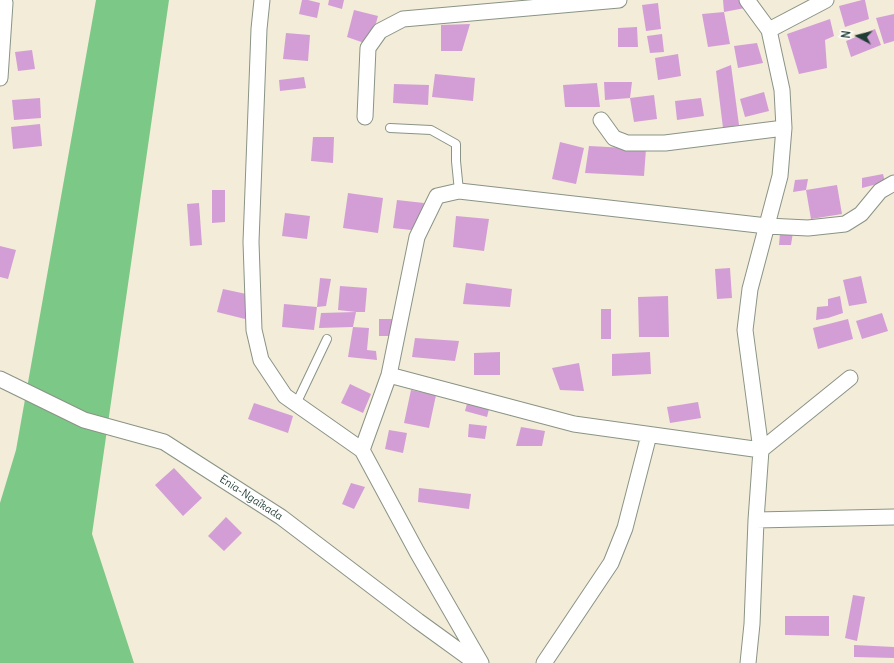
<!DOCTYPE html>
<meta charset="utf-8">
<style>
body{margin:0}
#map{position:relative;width:894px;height:663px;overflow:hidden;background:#f3ecd8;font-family:Delius,sans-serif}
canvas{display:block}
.north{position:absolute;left:838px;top:16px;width:40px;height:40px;-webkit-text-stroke:3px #fff;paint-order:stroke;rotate:277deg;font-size:11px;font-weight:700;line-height:16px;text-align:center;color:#1f3d34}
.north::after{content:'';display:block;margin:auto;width:14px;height:18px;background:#1f3d34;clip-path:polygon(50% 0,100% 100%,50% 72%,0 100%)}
</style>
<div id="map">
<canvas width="894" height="663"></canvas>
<div class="north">N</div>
</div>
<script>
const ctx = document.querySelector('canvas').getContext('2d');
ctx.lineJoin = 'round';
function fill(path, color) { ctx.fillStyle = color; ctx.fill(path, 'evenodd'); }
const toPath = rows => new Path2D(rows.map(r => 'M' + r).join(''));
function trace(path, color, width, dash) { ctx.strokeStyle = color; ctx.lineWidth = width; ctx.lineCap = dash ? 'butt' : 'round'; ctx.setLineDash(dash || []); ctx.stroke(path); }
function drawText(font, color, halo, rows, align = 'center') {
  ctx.font = font + ' Delius,sans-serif'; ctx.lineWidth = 3; ctx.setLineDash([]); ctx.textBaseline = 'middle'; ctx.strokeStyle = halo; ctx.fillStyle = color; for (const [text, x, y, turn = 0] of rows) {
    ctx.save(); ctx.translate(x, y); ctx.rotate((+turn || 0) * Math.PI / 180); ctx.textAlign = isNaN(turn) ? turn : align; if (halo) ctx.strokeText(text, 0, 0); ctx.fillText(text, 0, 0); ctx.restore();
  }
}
fill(toPath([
 [96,0,169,0,92,534,134,663,0,663,0,503,16,450]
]), '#7cc886');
fill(toPath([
 [302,0,308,0,320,3,317,18,299,14],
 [329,0,344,0,342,9,328,5],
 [723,0,742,0,745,8,724,12],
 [862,0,865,0,869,19,845,27,839,6],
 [658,3,661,29,646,31,642,5],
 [354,10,378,16,370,45,347,37],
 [724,12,730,44,708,47,702,14],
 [894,14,894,41,884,44,876,18],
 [830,19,834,36,825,40,827,68,799,74,787,34],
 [470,24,462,51,441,51,441,25],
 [637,27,638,47,618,47,618,28],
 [875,29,881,45,851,57,846,41],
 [286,33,310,35,308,61,283,59],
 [662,34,664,52,650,53,647,36],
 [757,43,763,63,738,68,734,46],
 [32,50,35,69,18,71,15,52],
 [678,54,681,76,658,80,655,58],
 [731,65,739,125,723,128,716,71],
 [435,74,475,78,473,101,432,97],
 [304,77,306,88,280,91,279,80],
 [604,82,632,82,630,98,605,100],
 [597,83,600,107,565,107,563,85],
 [394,84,429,85,428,105,393,103],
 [764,92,769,111,745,117,740,99],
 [654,95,657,119,634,122,630,98],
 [40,98,41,118,14,120,12,100],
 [701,98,704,116,677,120,675,101],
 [40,124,42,146,13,149,11,127],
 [313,137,334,137,333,163,311,161],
 [560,142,584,148,576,184,552,179],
 [589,146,646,149,644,176,585,173],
 [883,174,885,182,862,188,862,178],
 [808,179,806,190,837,185,842,214,811,219,806,190,793,192,795,180],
 [212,190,225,190,225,222,212,223],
 [348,193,383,198,378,233,343,228],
 [397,200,424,203,420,231,393,228],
 [199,203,202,245,190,246,187,204],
 [285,213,310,216,307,239,282,236],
 [456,216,489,219,484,251,453,247],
 [793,232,791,245,779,245,780,233],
 [0,246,16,250,8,279,0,277],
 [730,268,732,298,717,299,715,269],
 [861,276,867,303,849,306,843,280],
 [320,278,331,279,326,306,317,307],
 [466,283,512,289,510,307,463,304],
 [340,286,367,288,365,312,356,312,353,327,319,328,321,313,356,312,338,310],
 [223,289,251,295,245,319,217,312],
 [668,296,669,337,639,337,638,297],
 [840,296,843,313,828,318,816,320,817,307,828,306,828,299],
 [284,304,317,307,314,330,282,327],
 [601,309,611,309,611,339,601,339],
 [882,313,888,331,862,339,856,321],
 [379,319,396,319,396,336,379,336],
 [848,319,853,339,818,349,813,328],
 [353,327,369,328,367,350,376,351,377,360,348,357],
 [415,338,459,341,455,361,412,357],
 [500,352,500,375,474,375,474,353],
 [650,352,651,374,612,376,612,354],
 [579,363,584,391,560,390,552,368],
 [350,384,371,394,363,413,341,403],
 [411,390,436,395,429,428,404,423],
 [468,400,490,405,487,417,465,411],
 [698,402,701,418,670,423,667,407],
 [254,403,293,416,288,433,248,419],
 [469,424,487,426,485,439,468,437],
 [521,427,545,431,542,446,516,446],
 [389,430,407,433,403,453,385,449],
 [174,468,202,498,183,516,155,485],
 [351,483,365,487,354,509,342,504],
 [419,488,471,494,469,509,418,502],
 [226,517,242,533,224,551,208,536],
 [853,595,865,597,857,641,845,638],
 [785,616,829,616,829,636,785,635],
 [854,645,894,647,894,658,854,657]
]), '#d39ed6');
const service = toPath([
 [390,128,431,130,456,144,456,161,459,191],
 [296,404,327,339]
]);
const minor = toPath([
 [262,0,259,29,251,242,254,330,261,360,285,396,362,450,417,552,481,663],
 [747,0,769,30,782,90,784,128,780,176,750,289,745,330,761,450,756,520,752,624,748,663],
 [769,30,826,0],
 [0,78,5,3,4,0],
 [365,117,368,48,380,31,403,19,619,0],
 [601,120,614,138,627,143,665,143,784,128],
 [389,375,574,424,761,450,850,378],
 [0,379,84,420,164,442,281,517,418,621,476,663],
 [362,450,389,375,417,237,437,196,459,191,767,226,808,228,845,224,861,214,880,191,894,183],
 [756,520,894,517],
 [544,663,611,563,625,528,649,435]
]);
trace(service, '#899486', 10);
trace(minor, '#899486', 17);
trace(service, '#fff', 8);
trace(minor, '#fff', 15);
drawText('11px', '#1f3d34', '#fff', [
 ["Enia-Ngaîkada",251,498,33]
]);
</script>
